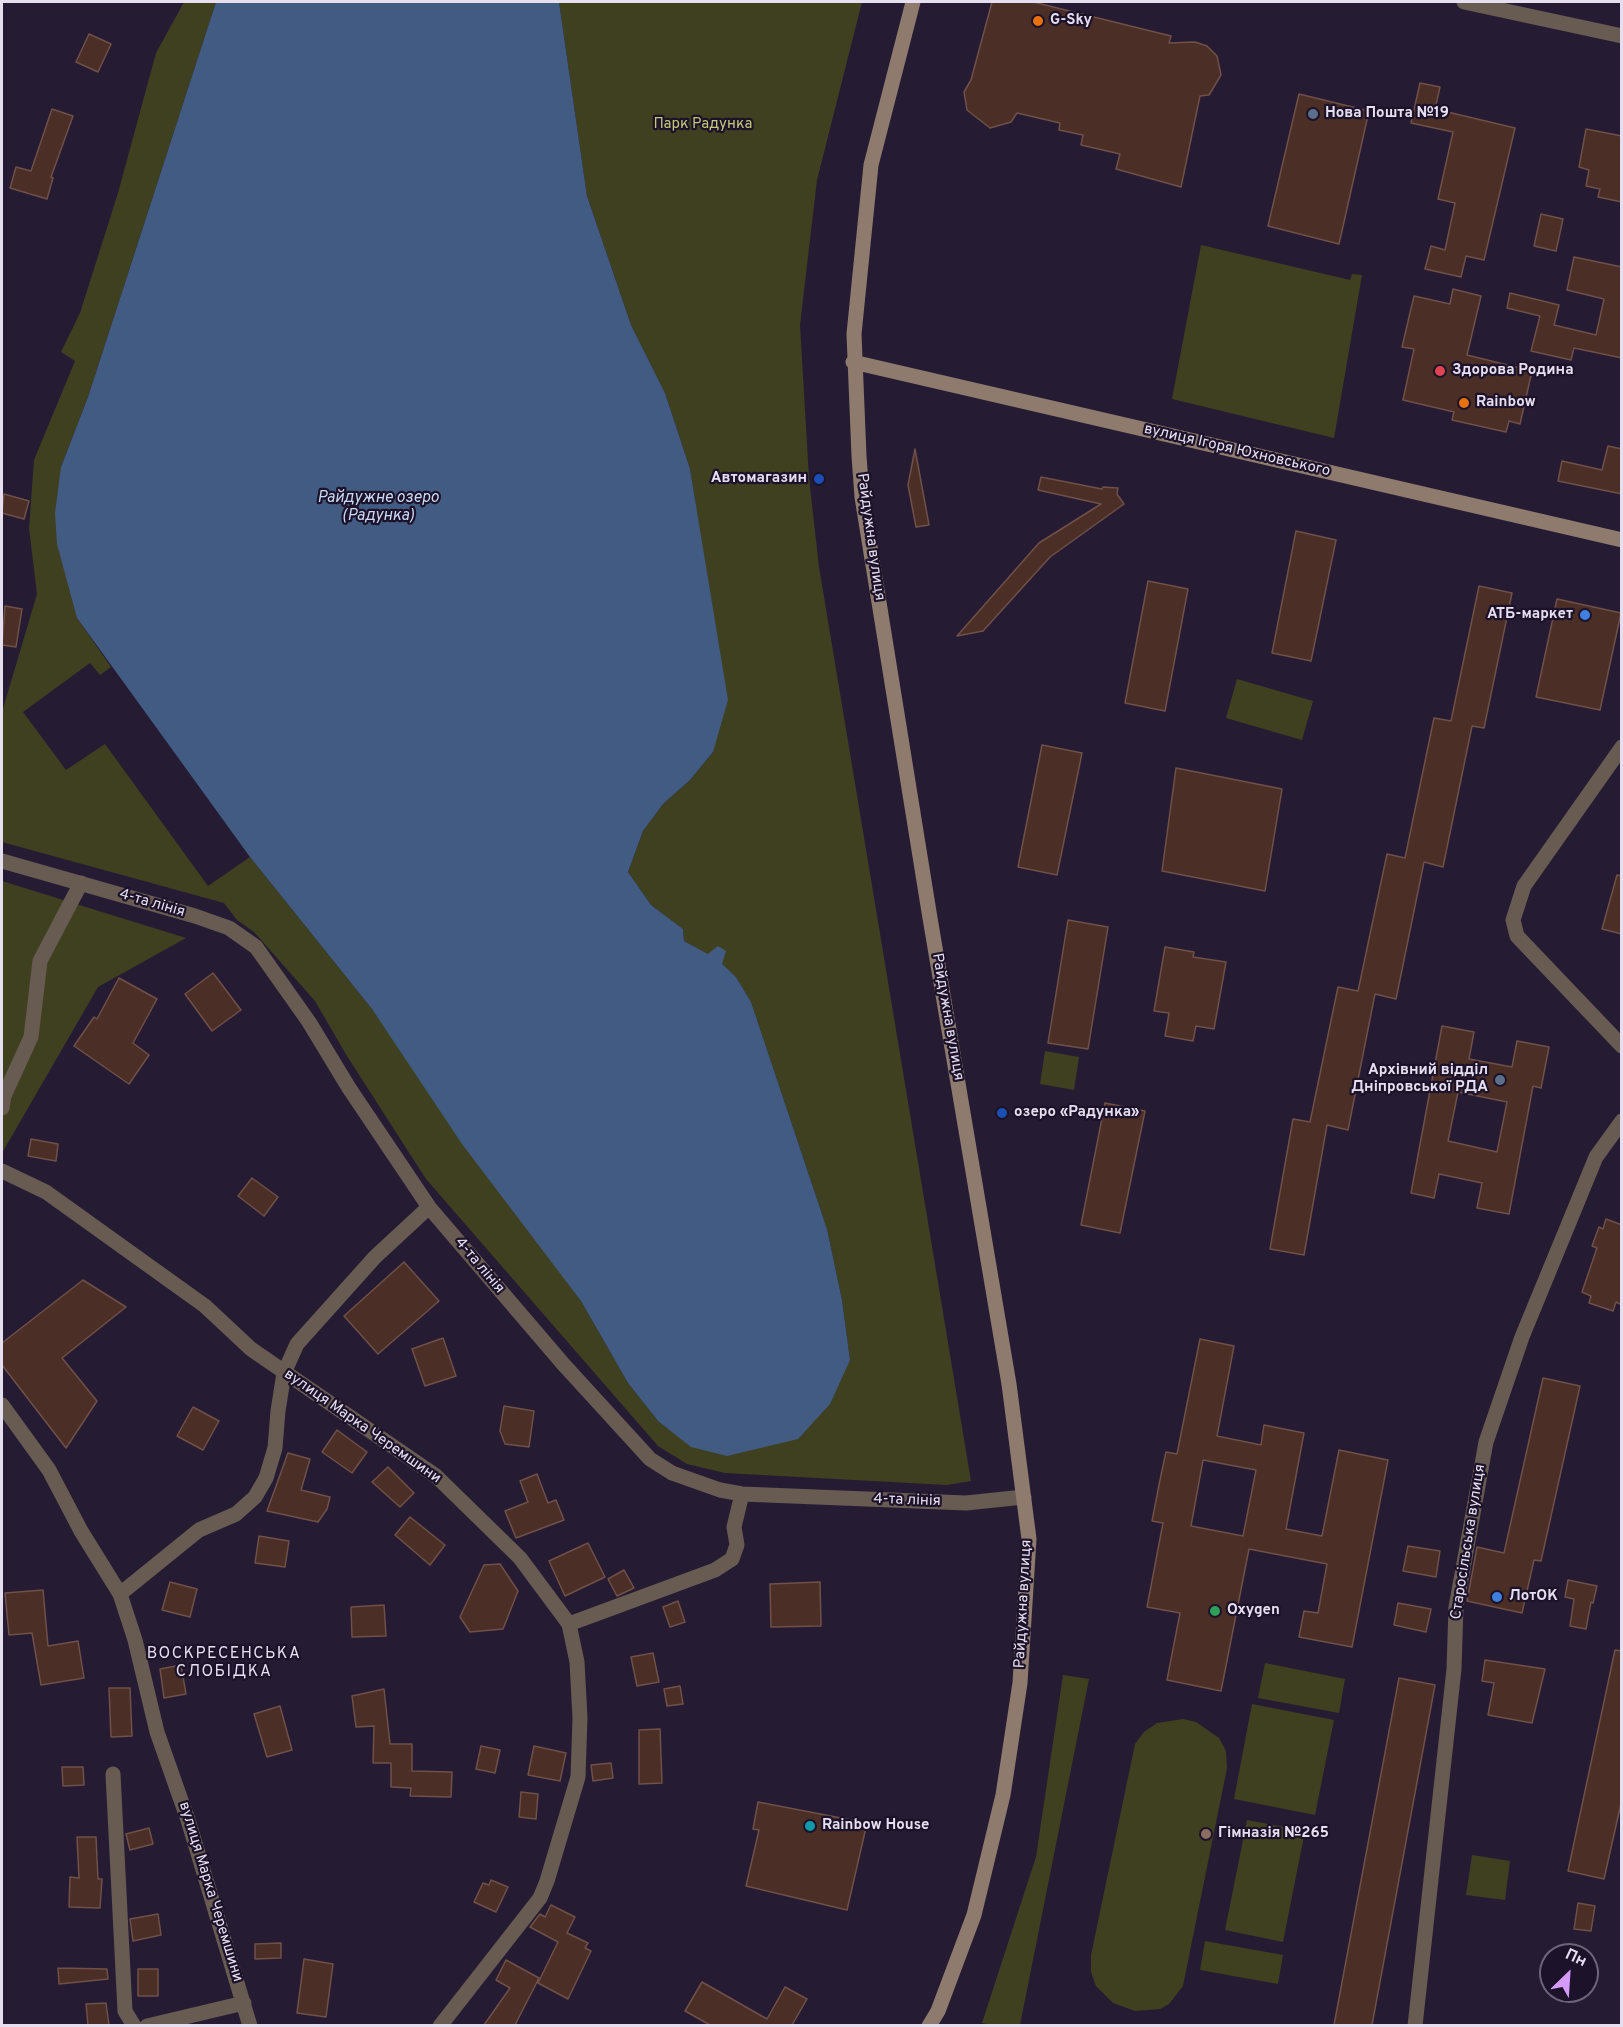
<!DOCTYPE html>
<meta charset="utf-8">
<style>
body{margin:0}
#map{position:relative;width:1623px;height:2027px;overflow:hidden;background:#251c33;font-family:Overpass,sans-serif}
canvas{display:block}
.frame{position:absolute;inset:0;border:3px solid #e5dff0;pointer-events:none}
.north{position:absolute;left:1539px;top:1943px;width:60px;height:60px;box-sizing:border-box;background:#1c1229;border:2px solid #6c6479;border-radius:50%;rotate:25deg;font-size:16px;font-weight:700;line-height:24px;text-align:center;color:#e5dff0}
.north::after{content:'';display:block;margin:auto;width:21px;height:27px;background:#d69bfa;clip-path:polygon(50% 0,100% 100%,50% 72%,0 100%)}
</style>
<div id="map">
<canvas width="1623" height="2027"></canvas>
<div class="frame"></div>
<div class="north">Пн</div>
</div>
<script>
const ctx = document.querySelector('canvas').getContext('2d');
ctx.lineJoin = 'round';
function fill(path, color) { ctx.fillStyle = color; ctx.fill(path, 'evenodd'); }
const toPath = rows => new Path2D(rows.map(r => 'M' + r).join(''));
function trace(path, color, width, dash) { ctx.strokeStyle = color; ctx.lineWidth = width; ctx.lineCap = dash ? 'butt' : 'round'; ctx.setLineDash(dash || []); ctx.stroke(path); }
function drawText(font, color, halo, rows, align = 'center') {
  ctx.font = font + ' Overpass,sans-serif'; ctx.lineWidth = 4.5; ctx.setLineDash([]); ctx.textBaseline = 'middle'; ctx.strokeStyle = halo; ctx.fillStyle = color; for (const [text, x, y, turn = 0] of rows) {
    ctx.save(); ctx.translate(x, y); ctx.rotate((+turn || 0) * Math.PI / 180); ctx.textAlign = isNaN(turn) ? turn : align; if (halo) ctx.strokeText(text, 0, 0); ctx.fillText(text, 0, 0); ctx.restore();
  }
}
fill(toPath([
 [184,2,216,2,88,397,61,467,77,618,111,667,100,675,90,663,23,712,66,770,105,744,208,886,250,857,372,1009,581,1301,628,1383,658,1421,850,1360,842,1300,827,1229,751,1002,736,977,708,954,684,941,683,929,651,905,628,872,643,831,663,804,690,780,713,752,705,566,690,469,665,393,631,325,587,196,559,2,862,2,817,180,800,325,809,478,819,567,971,1481,947,1485,725,1473,687,1464,658,1446,426,1179,347,1056,315,1001,254,932,237,920,224,903,2,842,2,712,37,594,29,528,34,460,75,361,61,352,80,313,118,193,156,53],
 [1201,245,1350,280,1352,274,1362,275,1334,438,1172,399],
 [1237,679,1313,701,1302,740,1226,718],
 [2,881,186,938,98,987,2,1153],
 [1045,1051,1079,1057,1074,1090,1040,1084],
 [1265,1663,1345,1679,1339,1713,1258,1698],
 [1063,1675,1089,1679,1020,2025,991,2025,982,2023,1036,1857],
 [1252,1704,1334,1720,1315,1815,1234,1799],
 [1183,1719,1196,1722,1219,1738,1226,1751,1227,1768,1183,1986,1169,2004,1160,2009,1135,2011,1113,2003,1096,1986,1091,1972,1091,1955,1135,1744,1144,1732,1157,1723],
 [1247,1820,1305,1831,1283,1942,1225,1930],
 [1472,1855,1510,1861,1505,1900,1466,1895],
 [1205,1941,1283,1955,1278,1984,1200,1970]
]), '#3f4020');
fill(toPath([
 [216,2,559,2,587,196,631,325,665,393,690,469,728,700,713,752,690,780,663,804,643,831,628,872,651,905,683,929,684,941,708,954,718,946,726,951,722,964,736,977,751,1002,827,1229,842,1300,850,1360,830,1404,798,1439,727,1456,691,1447,658,1421,628,1383,581,1301,462,1144,372,1009,250,857,77,618,57,544,55,513,61,467,88,397]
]), '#425b83');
const building = toPath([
 [992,2,1033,2,1171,36,1169,43,1195,42,1207,46,1217,56,1221,75,1209,95,1200,96,1181,187,1116,169,1120,154,1081,145,1083,135,1059,130,1060,123,1017,113,1011,122,990,128,967,110,964,92,971,80,992,2],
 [89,34,111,44,98,72,76,62,89,34],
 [1420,83,1440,87,1435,109,1515,128,1484,260,1466,256,1461,277,1425,269,1431,246,1445,250,1455,203,1438,199,1453,132,1411,123,1420,83],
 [1299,94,1369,111,1339,244,1268,226,1299,94],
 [52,109,73,116,51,177,53,178,47,199,10,188,16,167,31,171,52,109],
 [1586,129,1622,136,1622,202,1598,197,1600,189,1586,186,1589,170,1579,167,1586,129],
 [1541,214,1563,219,1556,251,1534,246,1541,214],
 [1574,257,1622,267,1622,358,1574,348,1571,360,1531,351,1540,316,1507,308,1510,293,1559,305,1554,325,1596,335,1604,299,1567,290,1574,257],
 [1453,289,1481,296,1467,355,1532,371,1520,424,1509,421,1506,432,1452,420,1454,412,1403,400,1414,349,1402,347,1414,296,1450,304,1453,289],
 [1608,446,1622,449,1622,494,1558,481,1562,461,1602,470,1608,446],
 [915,449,929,525,916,527,908,485,915,449],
 [1041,477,1102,489,1103,487,1118,488,1117,494,1124,504,1050,557,983,631,957,636,1039,543,1101,504,1038,490,1041,477],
 [4,494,29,501,24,519,2,513,4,494],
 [1296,531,1336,540,1311,661,1272,653,1296,531],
 [1148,581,1188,589,1165,711,1125,703,1148,581],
 [1479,586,1512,593,1484,728,1472,726,1443,867,1424,862,1396,999,1375,994,1348,1130,1327,1125,1304,1255,1270,1249,1293,1119,1310,1122,1338,987,1358,991,1387,854,1405,858,1434,718,1451,721,1479,586],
 [1557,599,1621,613,1600,710,1536,697,1557,599],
 [5,606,22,609,16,647,2,645,5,606],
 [1042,745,1082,753,1057,875,1018,867,1042,745],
 [1176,768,1282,789,1265,891,1162,871,1176,768],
 [1617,875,1622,876,1622,934,1602,929,1617,875],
 [1068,920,1108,927,1088,1049,1048,1043,1068,920],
 [1165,947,1194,952,1193,957,1226,962,1214,1029,1196,1026,1193,1041,1165,1036,1169,1013,1154,1011,1165,947],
 [213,973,241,1010,212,1031,185,994,213,973],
 [119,978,157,999,133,1043,149,1055,129,1084,74,1046,94,1017,97,1019,119,978],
 [1442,1026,1474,1032,1469,1059,1512,1067,1517,1041,1549,1047,1541,1088,1533,1086,1509,1214,1477,1208,1482,1183,1439,1174,1434,1198,1411,1193,1442,1026],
 [1458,1092,1507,1102,1497,1152,1448,1141,1458,1092],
 [1105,1103,1145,1111,1120,1233,1081,1225,1105,1103],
 [31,1139,58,1144,56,1161,28,1156,31,1139],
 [252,1178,278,1197,264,1216,238,1196,252,1178],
 [1606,1219,1622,1225,1622,1305,1616,1302,1613,1311,1589,1303,1591,1296,1582,1292,1597,1248,1592,1246,1599,1227,1603,1229,1606,1219],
 [404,1262,439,1301,378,1354,344,1316,404,1262],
 [83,1280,126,1307,62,1358,97,1401,66,1448,2,1365,2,1343,83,1280],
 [443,1338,456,1376,425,1386,412,1349,443,1338],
 [1200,1339,1234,1346,1217,1436,1261,1445,1264,1425,1304,1433,1286,1529,1322,1536,1339,1450,1388,1460,1352,1647,1299,1637,1304,1611,1318,1613,1327,1564,1249,1549,1221,1691,1167,1680,1180,1613,1147,1607,1163,1523,1152,1521,1161,1475,1166,1452,1177,1454,1200,1339],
 [1203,1460,1256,1470,1243,1536,1191,1526,1203,1460],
 [1543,1378,1580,1386,1541,1561,1534,1560,1522,1613,1467,1601,1477,1547,1504,1553,1543,1378],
 [504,1406,534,1411,529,1447,505,1444,500,1431,504,1406],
 [193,1407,219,1421,203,1450,177,1436,193,1407],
 [337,1430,367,1452,352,1473,322,1452,337,1430],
 [288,1453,310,1459,301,1490,330,1497,327,1509,318,1522,267,1511,288,1453],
 [388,1467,414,1493,400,1507,372,1482,388,1467],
 [537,1474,548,1503,556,1500,564,1520,516,1538,505,1511,528,1502,520,1481,537,1474],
 [410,1517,445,1545,430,1565,395,1535,410,1517],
 [259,1536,289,1541,285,1567,255,1563,259,1536],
 [588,1543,605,1577,565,1596,549,1561,588,1543],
 [1408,1546,1440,1551,1436,1577,1403,1571,1408,1546],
 [500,1564,518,1591,503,1629,470,1632,460,1617,484,1565,500,1564],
 [624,1570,634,1588,617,1596,608,1579,624,1570],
 [1568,1580,1597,1586,1593,1603,1591,1602,1586,1629,1570,1626,1574,1599,1565,1597,1568,1580],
 [170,1582,197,1589,190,1617,162,1610,170,1582],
 [820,1582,821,1626,771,1627,770,1584,820,1582],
 [43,1590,48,1646,78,1641,84,1678,41,1685,32,1633,9,1635,5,1593,43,1590],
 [678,1601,685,1622,670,1627,663,1607,678,1601],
 [1398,1603,1431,1609,1426,1632,1394,1625,1398,1603],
 [384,1605,386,1636,352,1637,351,1607,384,1605],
 [1615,1650,1622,1651,1622,1799,1604,1879,1568,1871,1615,1650],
 [653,1653,659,1682,637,1686,631,1657,653,1653],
 [1485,1660,1545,1669,1532,1723,1488,1715,1494,1683,1482,1681,1485,1660],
 [181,1665,186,1694,164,1698,160,1669,181,1665],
 [1399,1678,1435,1685,1372,2025,1334,2025,1399,1678],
 [680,1686,683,1704,667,1706,664,1689,680,1686],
 [109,1688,130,1688,132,1736,111,1737,109,1688],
 [384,1689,390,1744,412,1744,412,1771,452,1772,451,1797,410,1796,411,1788,391,1787,391,1763,373,1763,374,1726,356,1727,352,1696,384,1689],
 [280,1706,292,1750,267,1757,254,1714,280,1706],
 [660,1729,662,1783,639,1784,639,1730,660,1729],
 [481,1746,500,1750,495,1773,476,1769,481,1746],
 [534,1746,566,1753,560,1781,528,1775,534,1746],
 [611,1763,613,1778,593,1781,591,1765,611,1763],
 [62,1767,83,1767,84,1785,63,1786,62,1767],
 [521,1792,538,1794,536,1819,519,1817,521,1792],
 [758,1802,867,1823,847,1910,746,1886,759,1830,753,1829,758,1802],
 [149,1828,153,1844,130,1850,126,1834,149,1828],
 [77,1837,96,1837,98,1879,102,1879,100,1908,69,1907,70,1877,79,1878,77,1837],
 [491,1880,508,1887,496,1912,474,1902,483,1883,489,1885,491,1880],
 [1578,1903,1595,1906,1591,1931,1574,1929,1578,1903],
 [551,1905,575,1917,567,1933,588,1943,585,1948,591,1951,568,1999,538,1983,558,1942,530,1927,540,1914,545,1917,551,1905],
 [158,1914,161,1935,133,1941,130,1919,158,1914],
 [281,1943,281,1958,255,1959,255,1944,281,1943],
 [304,1959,333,1964,326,2017,297,2013,304,1959],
 [506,1960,539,1978,515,2025,484,2025,510,1988,496,1980,506,1960],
 [58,1968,107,1969,108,1979,59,1984,58,1968],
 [138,1969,158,1969,158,1996,138,1996,138,1969],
 [702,1982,767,2019,785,1987,807,1999,792,2025,710,2025,685,2011,702,1982],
 [106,2003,109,2025,88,2025,86,2004,106,2003]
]);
fill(building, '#4b2e26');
trace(building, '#705048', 1.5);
trace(toPath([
 [1464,2,1622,36],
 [1622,747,1524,886,1513,920,1517,936,1622,1046],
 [2,861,195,916,229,928,256,947,309,1022,349,1088,429,1207,565,1366,650,1459,672,1473,720,1490,742,1494,966,1503,1024,1497],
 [2,1108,4,1096,31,1037,40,961,81,883],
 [2,1171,46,1192,205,1306,251,1349,436,1476,520,1558,569,1624,577,1662,580,1718,578,1777,547,1881,540,1898,440,2026],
 [2,1405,49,1470,81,1531,120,1594,135,1640,157,1732,188,1820,250,2026],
 [120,1594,199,1530,236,1514,255,1497,266,1478,275,1448,278,1411,284,1373,297,1344,375,1257,429,1207],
 [569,1624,715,1570,732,1559,737,1545,734,1527,742,1494],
 [113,1774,125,2011,134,2026],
 [147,2026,244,2003],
 [1415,2026,1454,1669,1456,1607,1486,1442,1522,1337,1596,1157,1622,1121]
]), '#675b52', 15);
trace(toPath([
 [913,2,871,165,854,334,859,456,862,497,930,918,1009,1384,1029,1539,1020,1683,1003,1795,974,1915,938,2011,929,2026],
 [853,362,1622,540]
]), '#8e7b6e', 15);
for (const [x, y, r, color] of [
 [1038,21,6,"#e8710a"],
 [1313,114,6,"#5c6f8a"],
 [1440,371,6,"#e0444e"],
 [1464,403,6,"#e8710a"],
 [819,479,6,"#1a4fb4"],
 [1585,615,6,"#3f7fe0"],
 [1500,1080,6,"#5c6f8a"],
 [1002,1113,6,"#1a4fb4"],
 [1497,1597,6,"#3f7fe0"],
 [1215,1611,6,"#2e9e5b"],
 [810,1826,6,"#0f9aa8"],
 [1206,1834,6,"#8d6e63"]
]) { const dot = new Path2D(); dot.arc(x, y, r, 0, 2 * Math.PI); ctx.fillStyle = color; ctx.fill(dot); trace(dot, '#1c1229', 2); }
drawText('bold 15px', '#e5dff0', '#1c1229', [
 ["G-Sky",1050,21],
 ["Нова Пошта №19",1325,114],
 ["Здорова Родина",1452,371],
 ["Rainbow",1476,403],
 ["Автомагазин",807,479,"right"],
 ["АТБ-маркет",1573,615,"right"],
 ["Архівний відділ",1488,1071,"right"],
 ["Дніпровської РДА",1488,1088,"right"],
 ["озеро «Радунка»",1014,1113],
 ["ЛотОК",1509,1597],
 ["Oxygen",1227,1611],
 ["Rainbow House",822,1826],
 ["Гімназія №265",1218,1834]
], 'left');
drawText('15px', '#c5c878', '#1c1229', [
 ["Парк Радунка",703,125]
]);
drawText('15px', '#e5dff0', '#1c1229', [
 ["вулиця Ігоря Юхновського",1237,451,13],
 ["Райдужна вулиця",870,537,82],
 ["4-та лінія",152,904,16],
 ["Райдужна вулиця",947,1017,80],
 ["4-та лінія",479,1266,50],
 ["вулиця Марка Черемшини",362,1427,35],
 ["4-та лінія",907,1501,2],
 ["Старосільська вулиця",1469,1542,-81],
 ["Райдужна вулиця",1024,1604,-87],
 ["вулиця Марка Черемшини",210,1892,73]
]);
drawText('italic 16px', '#c9daf5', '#1c1229', [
 ["Райдужне озеро",378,499],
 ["(Радунка)",378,517]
]);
ctx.letterSpacing = '1.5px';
drawText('16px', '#e5dff0', '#1c1229', [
 ["ВОСКРЕСЕНСЬКА",224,1655],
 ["СЛОБІДКА",224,1673]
]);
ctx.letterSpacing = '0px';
</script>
